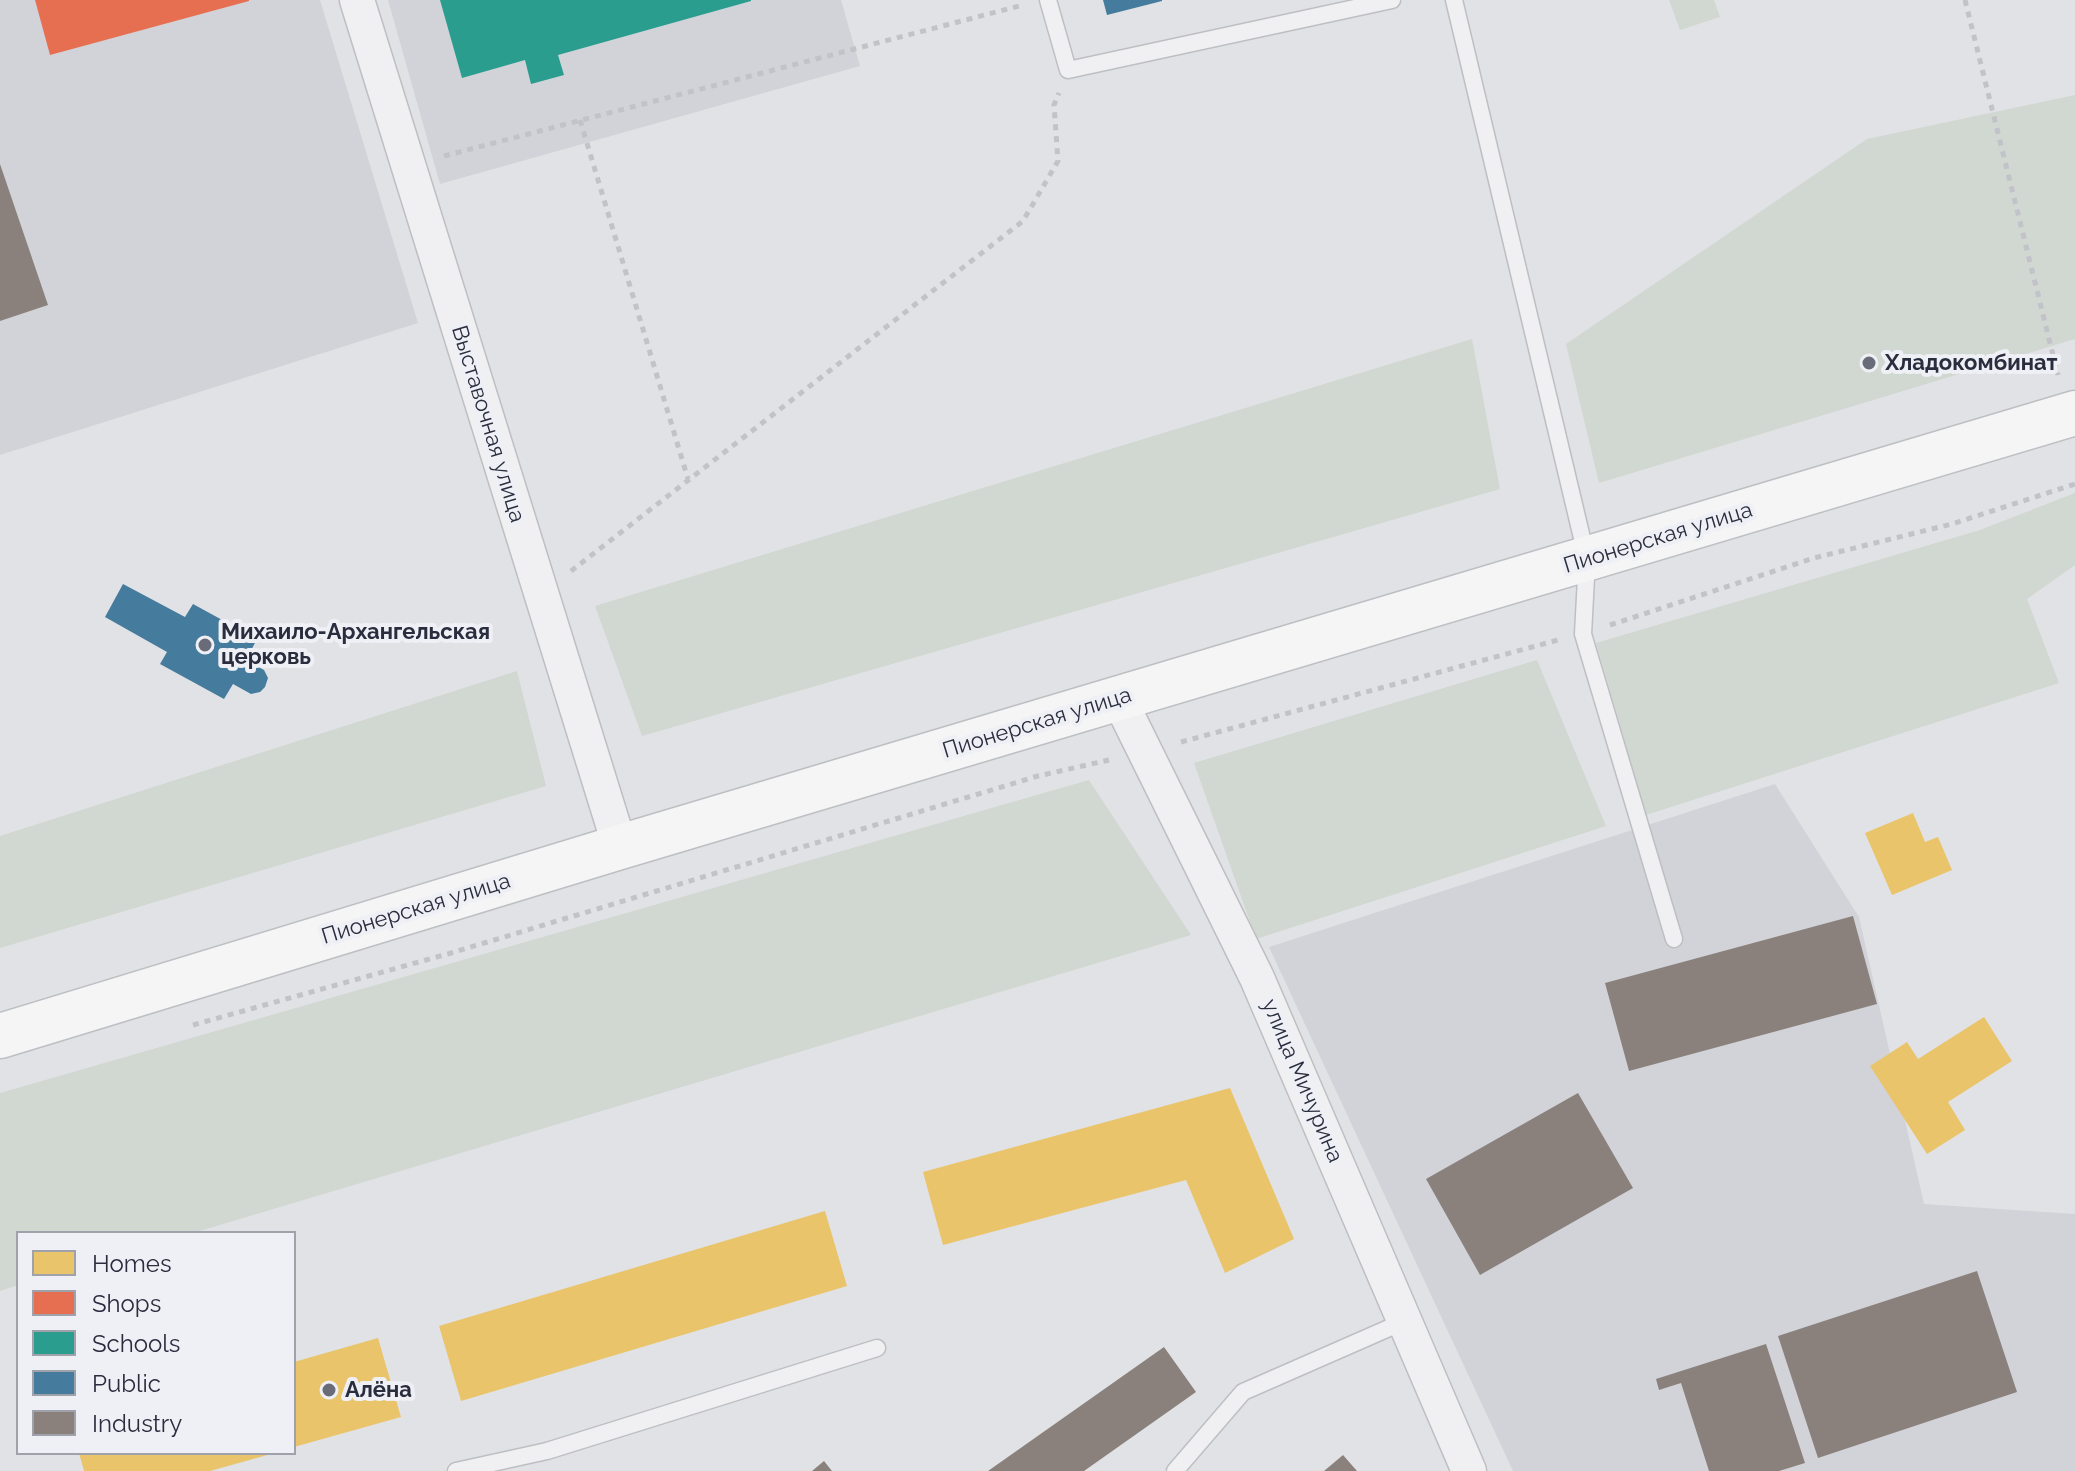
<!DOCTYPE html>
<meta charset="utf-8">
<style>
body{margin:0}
#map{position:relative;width:2075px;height:1471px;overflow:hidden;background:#e1e2e5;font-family:Raleway,sans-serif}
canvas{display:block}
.legend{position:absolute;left:16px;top:1231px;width:280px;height:224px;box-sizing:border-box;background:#eef0f5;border:2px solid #9fa2ab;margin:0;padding:10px 14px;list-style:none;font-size:24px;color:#292d3d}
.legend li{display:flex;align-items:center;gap:16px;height:40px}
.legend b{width:40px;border:2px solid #9fa2ab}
</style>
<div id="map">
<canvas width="2075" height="1471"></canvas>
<ul class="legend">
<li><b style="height:22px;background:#e9c46a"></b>Homes</li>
<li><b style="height:22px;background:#e76f51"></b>Shops</li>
<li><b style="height:22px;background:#2a9d8f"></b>Schools</li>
<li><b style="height:22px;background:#457b9d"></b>Public</li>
<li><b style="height:22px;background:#8a817c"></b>Industry</li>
</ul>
</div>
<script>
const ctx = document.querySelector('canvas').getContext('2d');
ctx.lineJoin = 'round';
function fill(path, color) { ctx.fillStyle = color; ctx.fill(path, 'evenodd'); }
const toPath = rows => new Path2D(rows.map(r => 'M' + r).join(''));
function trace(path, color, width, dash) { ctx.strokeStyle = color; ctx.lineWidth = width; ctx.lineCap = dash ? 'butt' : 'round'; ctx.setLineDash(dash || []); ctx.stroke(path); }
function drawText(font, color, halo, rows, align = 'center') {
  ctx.font = font + ' Raleway,sans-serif'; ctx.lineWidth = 8; ctx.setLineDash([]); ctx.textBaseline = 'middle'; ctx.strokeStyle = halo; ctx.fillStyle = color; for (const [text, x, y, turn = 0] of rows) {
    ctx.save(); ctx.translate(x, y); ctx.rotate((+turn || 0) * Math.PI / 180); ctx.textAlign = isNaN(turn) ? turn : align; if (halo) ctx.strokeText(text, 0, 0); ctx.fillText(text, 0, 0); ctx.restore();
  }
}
fill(toPath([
 [0,0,320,0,418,323,0,455],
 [388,0,841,0,860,66,440,184],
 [1775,784,1859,917,1924,1204,2075,1214,2075,1471,1513,1471,1269,947]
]), '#d1d3d9');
fill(toPath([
 [1669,0,1714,0,1720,17,1680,30],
 [2075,95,2075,339,1599,483,1566,344,1867,139],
 [1472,339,1500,489,642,736,595,606],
 [2075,493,2075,565,2027,599,2059,683,1646,815,1596,643,1980,530],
 [1537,660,1606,826,1256,939,1194,763],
 [517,671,546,786,0,948,0,836],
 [1089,780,1191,935,193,1233,18,1233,18,1285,0,1291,0,1093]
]), '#d0d8d1');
fill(toPath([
 [1913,813,1925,842,1938,837,1952,870,1892,895,1865,833],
 [1984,1017,2012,1061,1948,1102,1965,1130,1927,1154,1870,1066,1907,1042,1918,1059],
 [1230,1088,1294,1239,1225,1273,1186,1180,943,1245,923,1172],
 [825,1211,847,1286,461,1401,439,1326],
 [378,1338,401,1417,294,1447,294,1362],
 [79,1453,271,1453,271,1454,210,1471,84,1471]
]), '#e9c46a');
fill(toPath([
 [35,0,249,0,249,1,50,55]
]), '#e76f51');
fill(toPath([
 [440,0,751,0,751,1,558,55,564,75,531,84,525,60,462,78]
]), '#2a9d8f');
fill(toPath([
 [1103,0,1162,0,1162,1,1107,15],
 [123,584,185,617,193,604,257,639,246,660,264,670,268,678,265,687,260,692,251,694,233,684,224,699,160,664,167,652,105,617]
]), '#457b9d');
fill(toPath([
 [0,164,48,305,0,321],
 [1853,916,1877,1004,1629,1071,1605,983],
 [1578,1093,1633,1188,1480,1275,1426,1179],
 [1977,1271,2017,1392,1818,1458,1778,1336],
 [1766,1344,1805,1463,1779,1471,1709,1471,1681,1383,1659,1390,1656,1379],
 [1164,1347,1196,1392,1084,1471,988,1471],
 [1343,1455,1357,1471,1324,1471],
 [824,1461,832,1471,812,1471]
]), '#8a817c');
const lane = toPath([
 [1048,0,1068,70,1392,0],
 [1454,0,1587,559,1583,634,1674,939],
 [456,1471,547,1451,877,1348],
 [1175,1471,1243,1392,1405,1321]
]);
const street = toPath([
 [357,0,620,847],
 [1119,699,1257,978,1469,1471]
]);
const primary = toPath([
 [0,1036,620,847,2075,413]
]);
trace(lane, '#bebfc2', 19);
trace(street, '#bebfc2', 37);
trace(primary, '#bdbfc3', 47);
trace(toPath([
 [1965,0,2058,375],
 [580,120,688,479],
 [444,156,1023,5],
 [571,571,1023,221,1058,161,1054,105,1059,93],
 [1610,625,1814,558,1952,524,2075,484],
 [1181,742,1558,640],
 [193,1025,451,953,1038,776,1109,760]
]), '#c2c3c9', 5, [6, 6]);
trace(lane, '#f0f0f2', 16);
trace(street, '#f0f0f2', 34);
trace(primary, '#f5f5f6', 44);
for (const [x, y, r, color] of [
 [1869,363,8,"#696c78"],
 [205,645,8,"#696c78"],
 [329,1390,8,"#696c78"]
]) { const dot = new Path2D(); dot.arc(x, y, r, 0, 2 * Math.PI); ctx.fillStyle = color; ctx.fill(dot); trace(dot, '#eef0f5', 3); }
drawText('bold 22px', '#292d3d', '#eef0f5', [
 ["Хладокомбинат",1885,363],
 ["Михаило-Архангельская",221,632],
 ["церковь",221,657],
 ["Алёна",345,1390]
], 'left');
drawText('22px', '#292d3d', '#eef0f5', [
 ["Выставочная улица",488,424,73],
 ["Пионерская улица",1658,538,-17],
 ["Пионерская улица",1037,723,-17],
 ["Пионерская улица",416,909,-17],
 ["улица Мичурина",1302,1081,67]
]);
</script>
